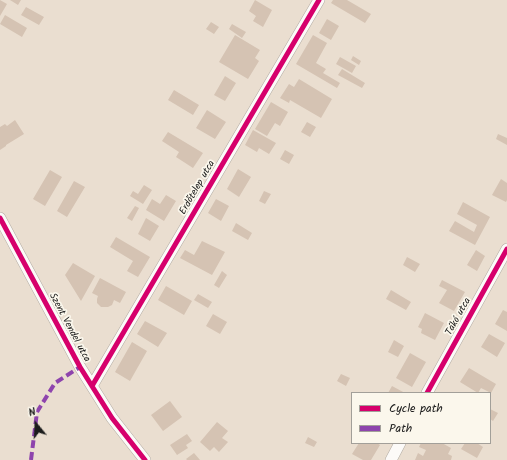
<!DOCTYPE html>
<meta charset="utf-8">
<style>
body{margin:0}
#map{position:relative;width:507px;height:460px;overflow:hidden;background:#eaded0;font-family:Kalam,sans-serif}
canvas{display:block}
.legend{position:absolute;left:351px;top:392px;width:140px;height:52px;box-sizing:border-box;background:#fbf7ec;border:1px solid #a29f99;margin:0;padding:5px 7px;list-style:none;font-size:12px;color:#1c1c1c}
.legend li{display:flex;align-items:center;gap:8px;height:20px}
.legend b{width:20px;border:1px solid #a29f99}
.north{position:absolute;left:16px;top:404px;width:40px;height:40px;-webkit-text-stroke:3px #fbf7ec;paint-order:stroke;rotate:342deg;font-size:11px;font-weight:700;line-height:16px;text-align:center;color:#1c1c1c}
.north::after{content:'';display:block;margin:auto;width:14px;height:18px;background:#1c1c1c;clip-path:polygon(50% 0,100% 100%,50% 72%,0 100%)}
</style>
<div id="map">
<canvas width="507" height="460"></canvas>
<ul class="legend">
<li><b style="height:5px;background:#d6006c"></b>Cycle path</li>
<li><b style="height:5px;background:#8e44ad"></b>Path</li>
</ul>
<div class="north">N</div>
</div>
<script>
const ctx = document.querySelector('canvas').getContext('2d');
ctx.lineJoin = 'round';
function fill(path, color) { ctx.fillStyle = color; ctx.fill(path, 'evenodd'); }
const toPath = rows => new Path2D(rows.map(r => 'M' + r).join(''));
function trace(path, color, width, dash) { ctx.strokeStyle = color; ctx.lineWidth = width; ctx.lineCap = dash ? 'butt' : 'round'; ctx.setLineDash(dash || []); ctx.stroke(path); }
function drawText(font, color, halo, rows, align = 'center') {
  ctx.font = font + ' Kalam,sans-serif'; ctx.lineWidth = 3.5; ctx.setLineDash([]); ctx.textBaseline = 'middle'; ctx.strokeStyle = halo; ctx.fillStyle = color; for (const [text, x, y, turn = 0] of rows) {
    ctx.save(); ctx.translate(x, y); ctx.rotate((+turn || 0) * Math.PI / 180); ctx.textAlign = isNaN(turn) ? turn : align; if (halo) ctx.strokeText(text, 0, 0); ctx.fillText(text, 0, 0); ctx.restore();
  }
}
fill(toPath([
 [0,0,7,4,0,16],
 [10,0,21,0,18,5],
 [255,0,272,10,263,27,253,21,256,16,249,11],
 [333,0,347,0,371,14,365,23,331,3],
 [26,7,44,17,39,25,21,15],
 [5,15,27,28,22,37,0,24],
 [327,19,339,26,331,40,319,33],
 [211,22,219,27,214,34,206,29],
 [232,24,246,32,242,38,229,29],
 [235,35,260,50,255,58,259,61,248,79,219,62],
 [313,35,327,43,316,63,326,69,323,73,340,83,337,88,296,64],
 [353,56,361,61,359,65,351,60],
 [340,57,356,66,352,73,336,64],
 [342,69,365,83,362,88,338,75],
 [225,76,236,83,225,101,214,95],
 [299,79,332,99,321,118,290,100,289,103,280,98,289,84,294,87],
 [174,90,199,105,193,115,168,100],
 [271,102,288,112,280,126,275,123,267,136,255,129],
 [207,110,226,122,215,139,196,128],
 [15,120,24,134,6,145,6,146,0,150,0,127,5,124,7,126],
 [307,122,316,127,310,137,301,132],
 [253,130,276,143,269,154,259,148,257,152,245,145],
 [168,132,203,153,193,168,176,157,179,152,162,141],
 [498,134,507,138,507,145,496,139],
 [285,150,294,155,289,164,280,159],
 [238,169,251,177,239,197,227,189],
 [50,170,62,177,45,206,33,199],
 [501,179,507,183,507,200,506,202,492,195],
 [74,181,85,187,67,217,57,211],
 [144,185,152,190,143,204,130,196,133,191,138,194],
 [264,191,271,194,265,204,259,201],
 [166,195,176,201,164,221,146,210,152,199,160,204],
 [216,199,229,206,221,221,208,213],
 [463,202,490,217,475,245,449,231,455,221,474,232,477,225,457,214],
 [135,206,139,208,132,221,127,218],
 [146,218,159,226,150,241,138,234],
 [236,223,252,233,248,240,232,231],
 [116,237,150,257,138,277,127,271,133,261,110,247],
 [202,241,225,252,212,275,180,258,185,250,194,255],
 [476,250,485,256,477,271,467,265],
 [407,257,420,264,415,272,403,265],
 [73,263,95,276,81,301,65,275],
 [222,271,227,275,219,288,214,285],
 [100,278,126,292,120,303,114,300,112,305,108,307,101,307,97,303,97,299,98,296,92,293],
 [442,280,465,292,454,311,439,303,447,290,439,286],
 [166,286,192,301,184,315,158,300],
 [391,290,411,302,406,310,386,299],
 [198,294,212,302,208,308,194,300],
 [503,310,507,312,507,331,495,324],
 [425,313,444,323,435,340,421,333,422,329,418,327],
 [213,314,227,322,220,334,206,326],
 [145,321,167,333,158,347,137,334],
 [489,334,505,343,497,357,481,347],
 [394,340,404,346,398,357,388,352],
 [132,342,147,351,130,381,115,372],
 [410,353,426,362,412,387,396,378],
 [469,368,496,384,491,393,481,388,478,393,460,382],
 [341,374,350,378,346,386,337,381],
 [392,386,405,393,388,393],
 [170,401,182,417,163,431,151,415],
 [490,409,498,413,493,421,490,419],
 [217,422,228,431,222,438,228,442,219,452,214,447,210,451,200,442],
 [187,434,192,441,186,445,188,448,177,455,170,445],
 [308,437,317,442,314,447,305,443],
 [359,443,377,443,380,445,371,460,363,460,352,454],
 [421,443,442,443,451,448,448,454,452,456,451,460,415,460,418,453,423,456,426,450,419,447],
 [465,443,477,443,483,447,477,458,461,449],
 [194,453,200,460,187,460,186,459]
]), '#d5c3b3');
const minor = toPath([
 [0,218,80,367,112,418,145,460],
 [92,386,319,0],
 [427,393,507,249],
 [391,460,400,443]
]);
trace(minor, '#b0a9a0', 12);
trace(minor, '#fcfaf8', 11);
trace(toPath([
 [31,460,37,412,55,383,80,367]
]), '#8e44ad', 4, [8, 4]);
trace(toPath([
 [0,218,80,367,112,418,145,460],
 [92,386,319,0],
 [427,393,507,249]
]), '#d6006c', 5);
drawText('10px', '#1c1c1c', '#fbf7ec', [
 ["Erdőtelep utca",198,188,-60],
 ["Tákó utca",459,317,-61],
 ["Szent Vendel utca",69,328,62]
]);
</script>
